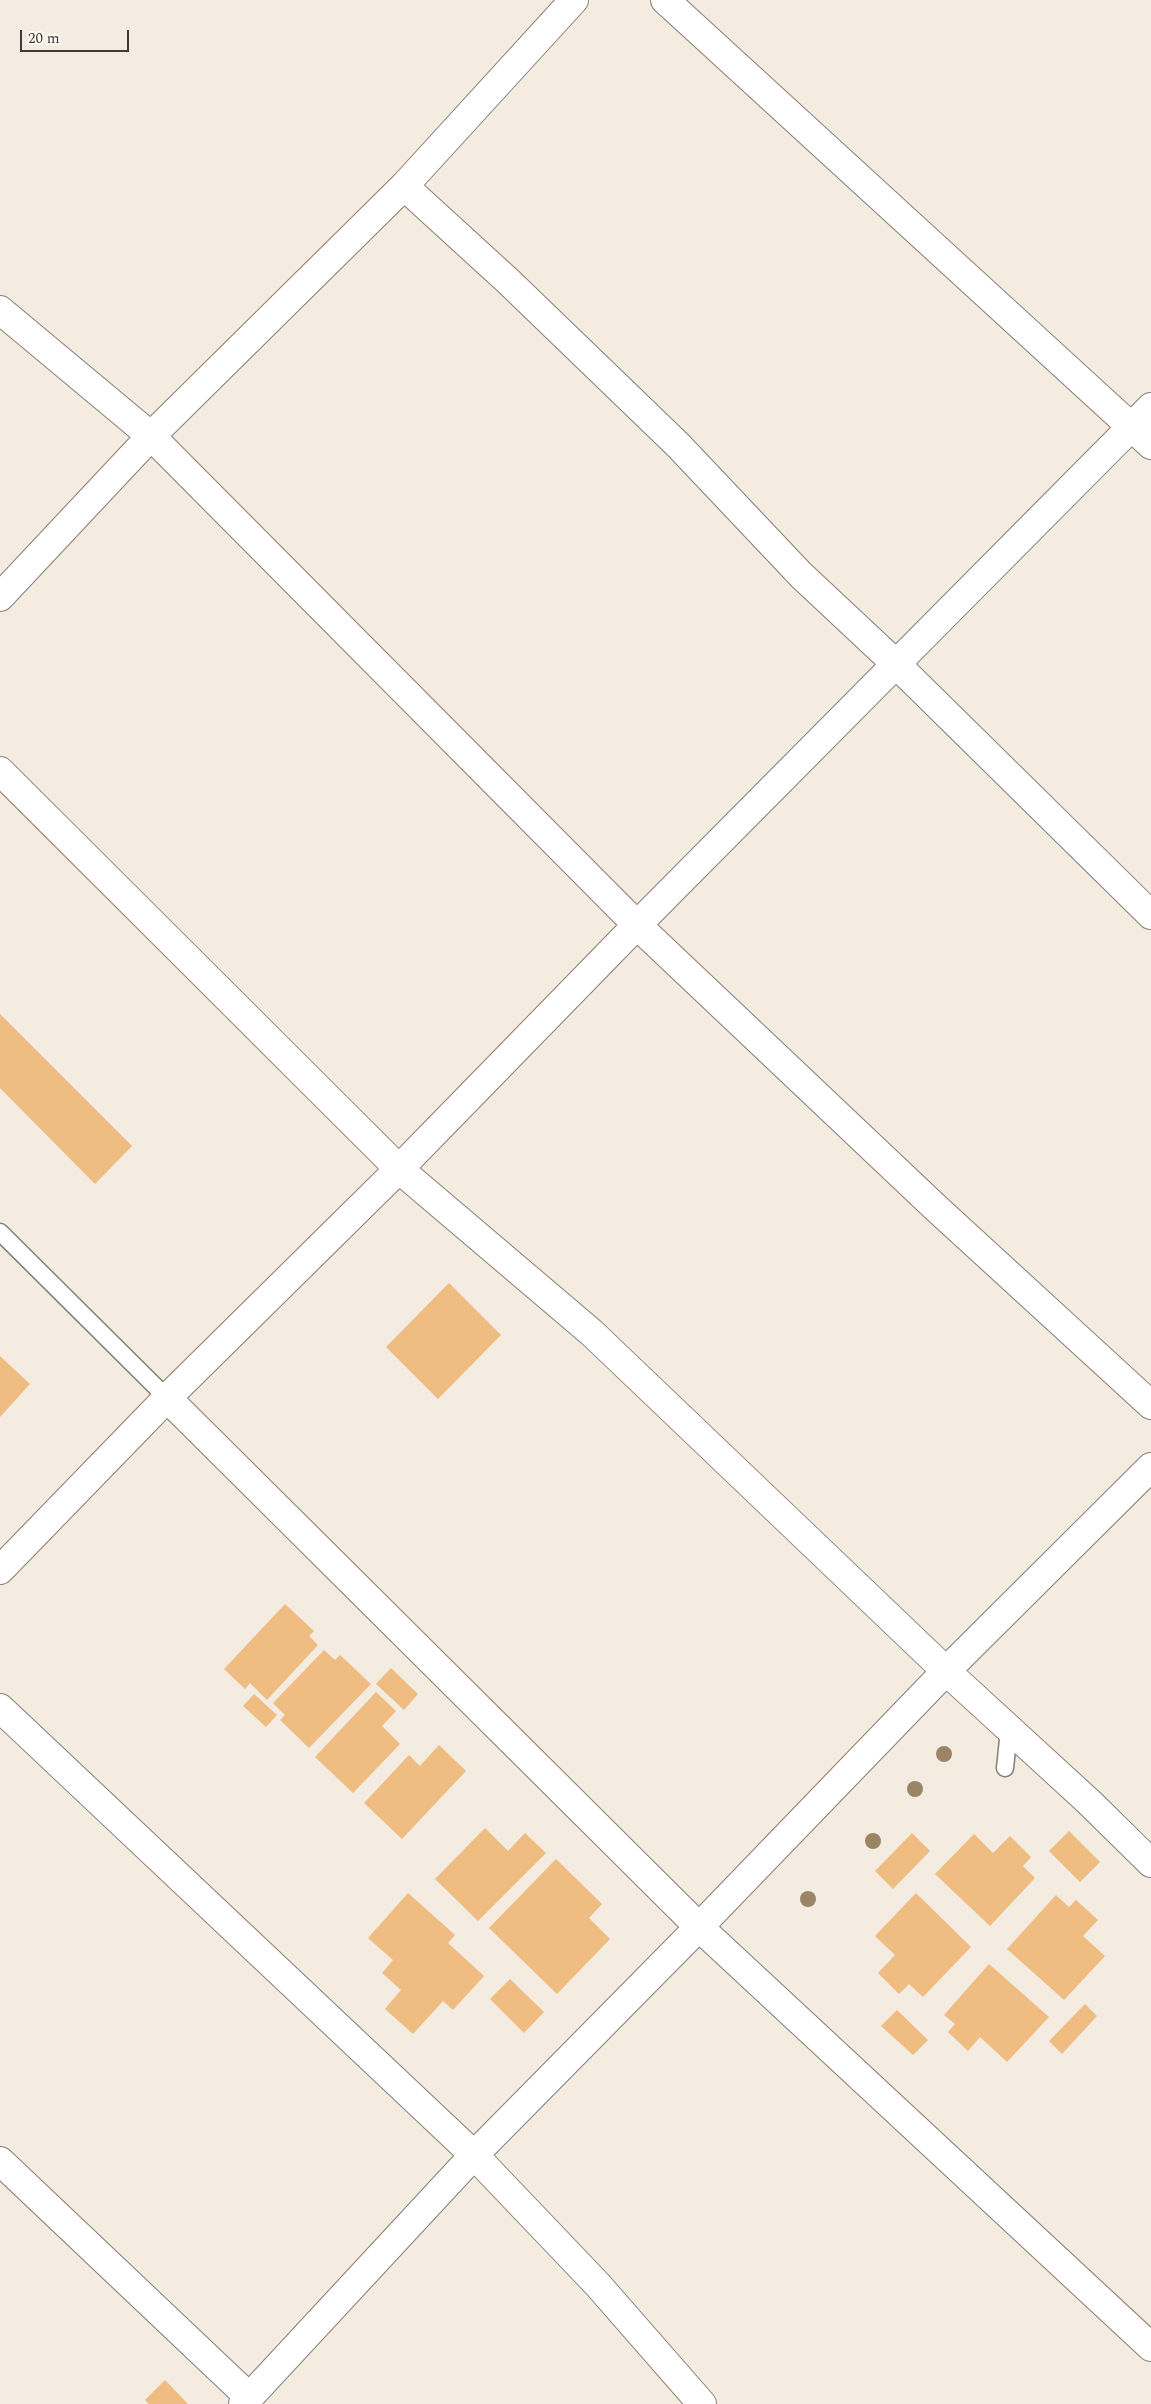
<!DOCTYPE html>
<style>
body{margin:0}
#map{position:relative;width:1151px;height:2404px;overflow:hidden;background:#f4ebe1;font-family:Spectral,serif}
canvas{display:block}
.scale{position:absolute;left:20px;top:30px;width:109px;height:22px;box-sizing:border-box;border:2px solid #3e3a37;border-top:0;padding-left:6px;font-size:15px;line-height:18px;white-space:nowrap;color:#3e3a37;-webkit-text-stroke:4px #fff9f3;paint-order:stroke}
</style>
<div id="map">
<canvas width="1151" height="2404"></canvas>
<div class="scale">20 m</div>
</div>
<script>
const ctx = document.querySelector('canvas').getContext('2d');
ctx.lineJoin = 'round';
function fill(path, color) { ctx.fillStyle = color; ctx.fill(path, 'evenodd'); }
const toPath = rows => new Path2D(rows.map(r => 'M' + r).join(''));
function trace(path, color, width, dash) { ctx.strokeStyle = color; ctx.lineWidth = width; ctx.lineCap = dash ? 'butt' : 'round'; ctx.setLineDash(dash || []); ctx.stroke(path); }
fill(toPath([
 [0,1014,132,1146,95,1184,0,1088],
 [449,1283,501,1335,438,1399,386,1347],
 [0,1356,30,1384,0,1417],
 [285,1604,314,1631,309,1636,318,1645,267,1700,250,1683,245,1689,224,1669],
 [324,1650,335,1660,340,1655,371,1684,309,1748,280,1720,285,1715,273,1703],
 [391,1668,418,1694,404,1710,376,1684],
 [376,1692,396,1711,382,1726,400,1744,353,1793,315,1757],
 [254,1694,277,1715,266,1727,243,1706],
 [439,1745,466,1771,402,1839,364,1803,409,1755,420,1766],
 [485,1828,508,1851,525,1833,546,1853,478,1921,435,1879],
 [1069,1831,1100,1862,1080,1882,1049,1851],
 [912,1833,930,1851,893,1889,875,1871],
 [974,1834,993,1853,1010,1836,1031,1857,1023,1866,1035,1878,990,1926,935,1874],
 [556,1859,602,1904,589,1918,610,1939,557,1994,489,1928],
 [408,1893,455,1935,448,1943,484,1976,453,2010,443,2001,413,2034,385,2009,401,1990,382,1973,393,1960,368,1938],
 [916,1893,971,1947,923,1997,909,1984,899,1994,878,1973,895,1955,875,1936],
 [1056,1895,1069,1907,1076,1900,1098,1920,1083,1936,1105,1956,1064,2000,1007,1949],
 [989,1964,1049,2017,1007,2062,980,2037,968,2051,948,2032,955,2024,944,2015],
 [510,1979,544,2012,524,2033,490,1999],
 [1085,2004,1097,2016,1062,2054,1049,2041],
 [897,2010,928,2040,913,2055,881,2026],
 [165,2380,188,2404,149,2404,145,2400]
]), '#efbc82');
const service = toPath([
 [0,1232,167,1398],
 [1005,1768,1009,1730]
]);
const minor = toPath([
 [665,0,1151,445],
 [404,186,508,281,678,445,801,575,896,664,1151,915],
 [0,310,151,436,637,925,935,1207,1151,1405],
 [0,597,151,436,404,186,574,0],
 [0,771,399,1169,592,1333,946,1671,1089,1802,1151,1863],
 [167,1398,699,1927,1151,2347],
 [0,1570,167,1398,399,1169,637,925,1151,407],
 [0,1708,474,2155,598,2285,702,2404],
 [0,2161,249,2397],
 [243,2404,474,2155,699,1927,946,1671,1151,1467]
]);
trace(service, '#867e75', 19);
trace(minor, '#867e75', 30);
trace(service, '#fff', 16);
trace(minor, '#fff', 28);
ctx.fillStyle = '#9b8566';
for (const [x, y] of [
 [944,1754],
 [915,1789],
 [873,1841],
 [808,1899]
]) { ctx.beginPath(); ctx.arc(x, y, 8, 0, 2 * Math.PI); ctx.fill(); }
</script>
